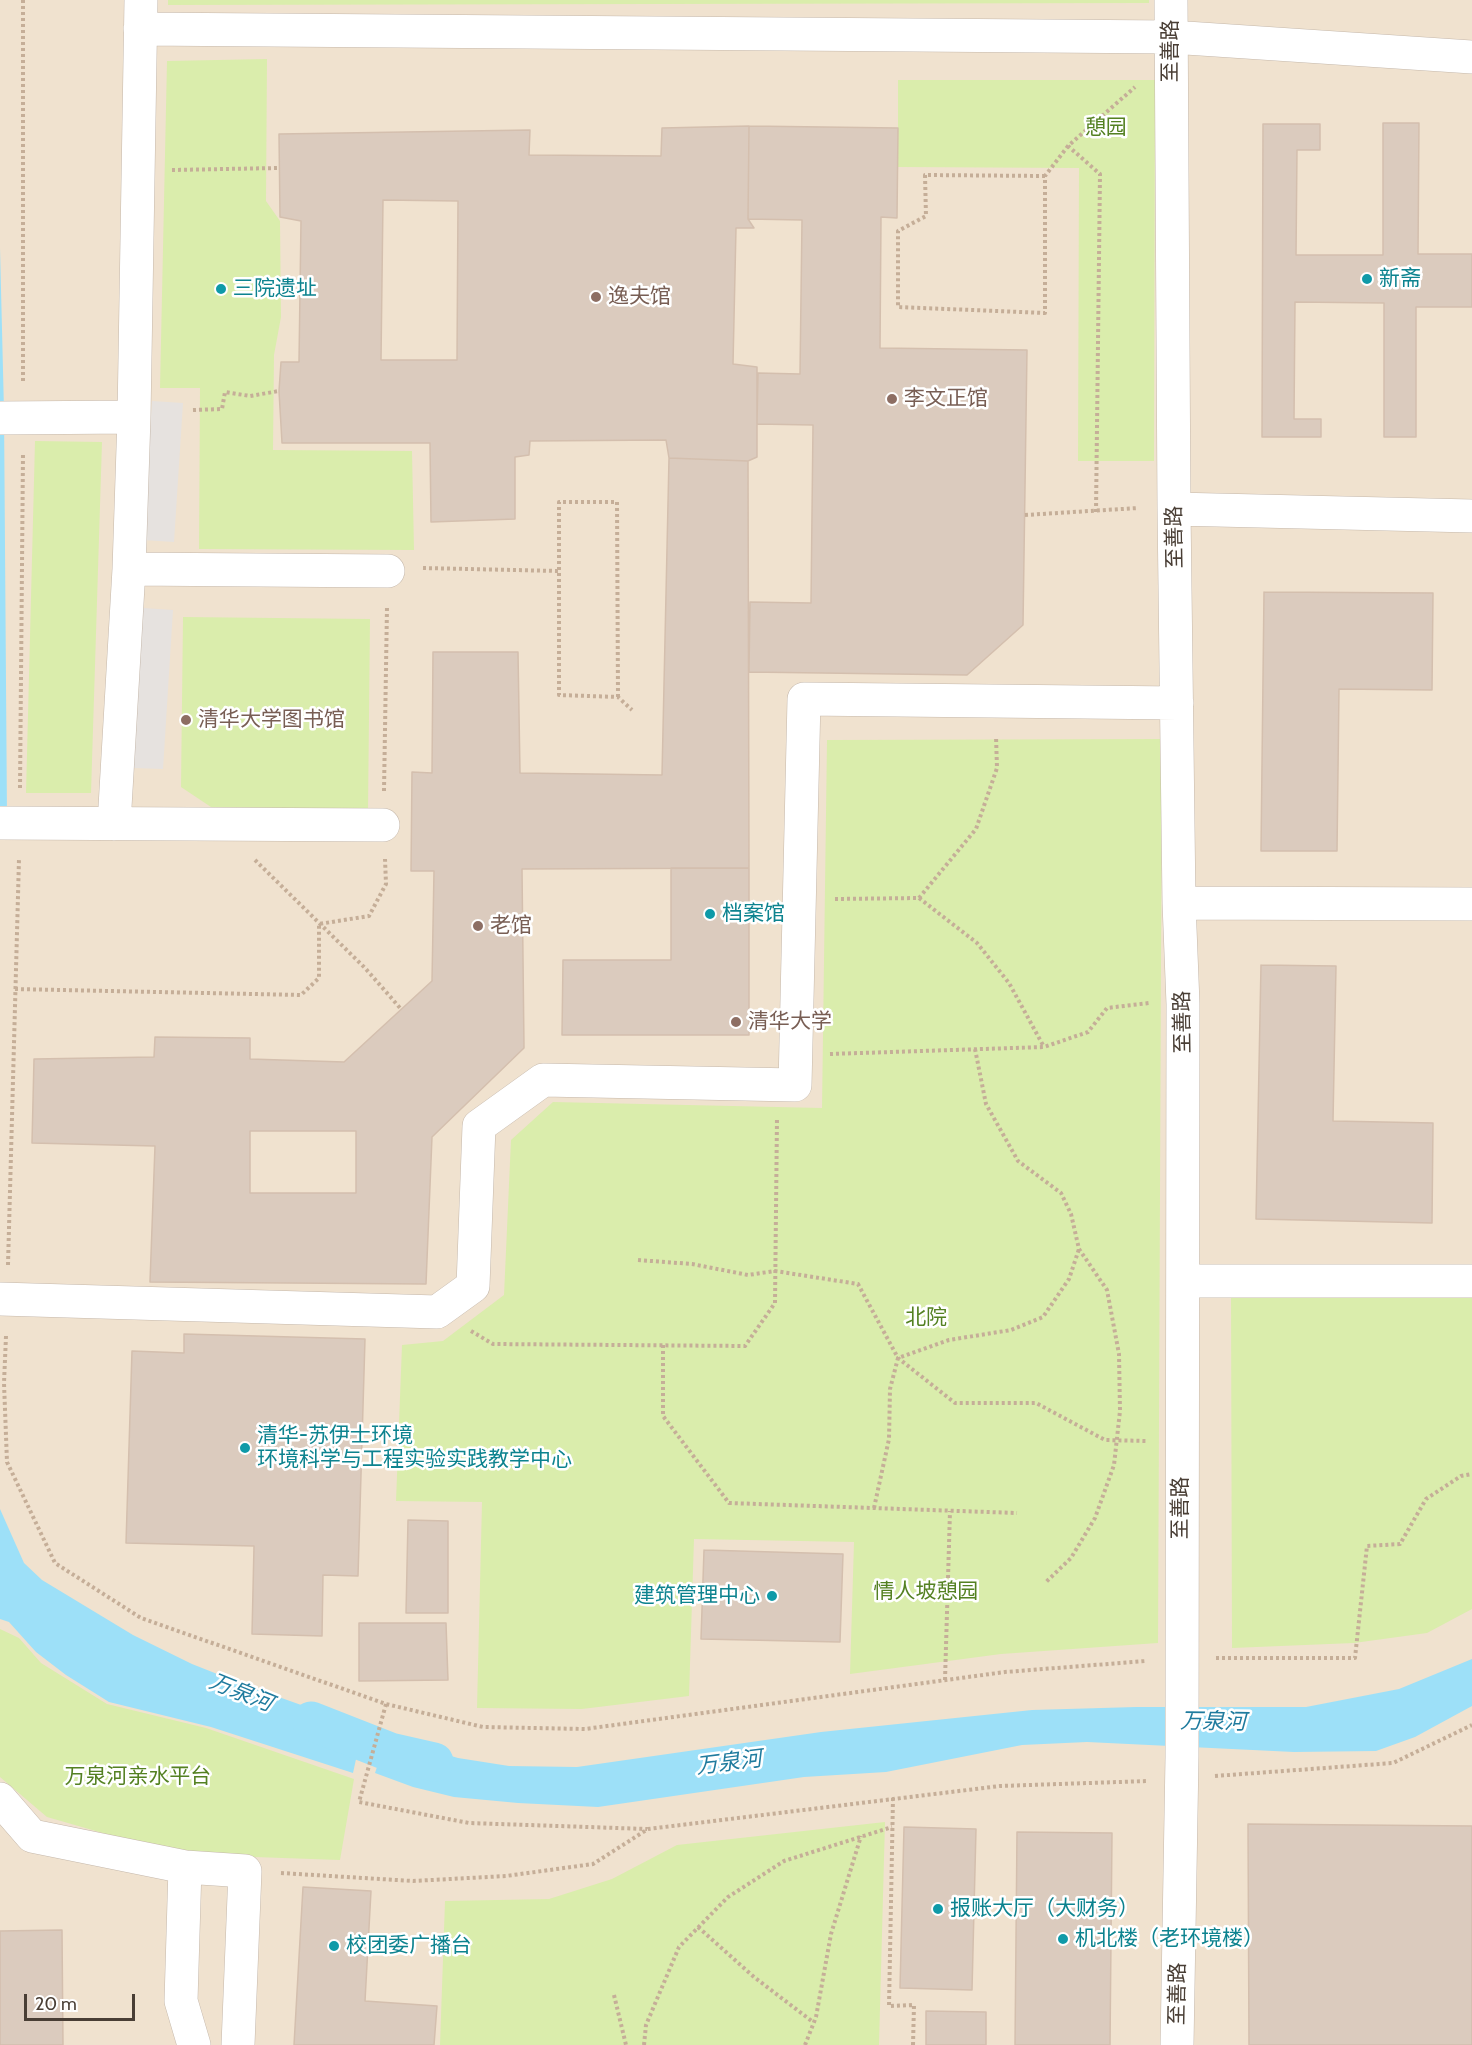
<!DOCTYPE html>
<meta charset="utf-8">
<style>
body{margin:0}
#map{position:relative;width:1472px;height:2045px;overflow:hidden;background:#f5efe7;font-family:Cabin,sans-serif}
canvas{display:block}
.scale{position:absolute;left:24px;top:1994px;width:111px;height:27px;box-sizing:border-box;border:3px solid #493e35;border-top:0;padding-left:8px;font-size:18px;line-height:21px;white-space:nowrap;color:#493e35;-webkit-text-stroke:4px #fff;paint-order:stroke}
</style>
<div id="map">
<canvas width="1472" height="2045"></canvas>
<div class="scale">20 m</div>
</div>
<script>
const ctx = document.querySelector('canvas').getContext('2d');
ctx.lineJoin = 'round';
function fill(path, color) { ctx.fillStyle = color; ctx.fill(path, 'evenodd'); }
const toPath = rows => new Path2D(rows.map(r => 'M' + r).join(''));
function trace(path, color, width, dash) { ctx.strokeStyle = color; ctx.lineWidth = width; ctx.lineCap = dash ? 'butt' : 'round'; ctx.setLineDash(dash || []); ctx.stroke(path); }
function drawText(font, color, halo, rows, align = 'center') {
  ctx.font = font + ' Cabin,"Noto Sans SC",sans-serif'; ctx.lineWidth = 5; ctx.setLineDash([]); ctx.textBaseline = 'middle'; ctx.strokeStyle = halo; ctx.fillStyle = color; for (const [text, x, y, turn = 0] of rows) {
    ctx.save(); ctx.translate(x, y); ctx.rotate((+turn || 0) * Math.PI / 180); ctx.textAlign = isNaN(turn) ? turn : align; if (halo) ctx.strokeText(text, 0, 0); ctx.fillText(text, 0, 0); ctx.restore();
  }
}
fill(toPath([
 [0,0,1472,0,1472,2045,0,2045]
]), '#f0e2cf');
fill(toPath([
 [168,0,1149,0,1149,3,168,5],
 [267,59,266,201,280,221,281,317,274,355,273,450,412,451,414,550,199,549,200,388,160,388,167,61],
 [898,80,1155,80,1154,461,1078,461,1079,168,898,167],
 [35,441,102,442,91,793,26,793],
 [183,617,370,619,368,811,214,809,181,787],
 [1162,739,1158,1643,1001,1654,850,1674,854,1542,694,1539,689,1696,582,1709,477,1708,482,1502,396,1501,402,1345,443,1341,504,1295,511,1140,553,1102,822,1108,827,740],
 [1231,1296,1472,1297,1472,1609,1427,1633,1354,1643,1232,1648],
 [0,1629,19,1638,41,1663,107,1704,206,1728,354,1779,340,1860,197,1855,120,1838,47,1817,0,1777],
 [885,1822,879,2045,440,2045,445,1901,549,1899,612,1879,677,1845]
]), '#daedac');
fill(toPath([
 [152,401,183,403,174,542,143,540],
 [143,608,173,610,163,769,133,768]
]), '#e6e2df');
fill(toPath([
 [0,248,4,411,7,818,0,818],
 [0,1509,24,1563,42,1580,133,1635,192,1664,245,1685,363,1727,353,1773,211,1727,109,1702,66,1675,36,1652,9,1622,0,1619],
 [1472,1659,1472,1706,1415,1737,1376,1751,1294,1752,1087,1742,1022,1745,886,1772,804,1777,598,1807,518,1803,454,1797,413,1787,375,1773,387,1737,458,1758,509,1766,577,1767,821,1732,1032,1710,1136,1707,1306,1707,1399,1689]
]), '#9de0f8');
trace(toPath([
 [311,1721,390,1752,434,1762]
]), '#9de0f8', 39);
const building = toPath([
 [1383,123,1419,123,1418,254,1472,254,1472,307,1416,307,1416,437,1384,437,1384,303,1295,302,1294,419,1321,419,1321,437,1262,437,1263,124,1320,124,1320,150,1297,150,1296,255,1383,255,1383,123],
 [749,126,748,219,754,228,736,228,733,364,757,367,757,457,748,461,669,458,666,440,530,441,529,455,515,457,515,519,431,522,430,443,282,443,279,391,281,362,299,362,301,221,280,217,279,134,530,130,529,155,661,156,662,128,749,126],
 [383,200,458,201,457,360,381,360,383,200],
 [749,126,898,128,897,218,881,217,880,348,1027,350,1023,625,967,675,749,672,750,602,811,603,813,425,757,424,758,373,800,374,802,220,748,219,749,126],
 [669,458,748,461,749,868,522,869,524,1048,432,1137,426,1284,150,1282,155,1146,32,1143,34,1059,154,1057,155,1037,250,1038,250,1059,344,1062,432,981,434,871,411,871,412,772,432,773,433,652,518,652,520,773,662,775,669,458],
 [250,1131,356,1131,356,1193,250,1193,250,1131],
 [1264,592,1433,593,1432,690,1339,689,1337,851,1261,851,1264,592],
 [671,868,749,868,749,1035,562,1035,563,960,671,960,671,868],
 [1261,965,1336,966,1333,1121,1433,1123,1432,1223,1256,1219,1261,965],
 [184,1334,365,1339,358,1576,323,1575,322,1636,252,1634,254,1546,126,1543,132,1351,184,1353,184,1334],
 [408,1520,448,1521,448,1613,406,1613,408,1520],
 [704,1550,843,1554,840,1642,701,1639,704,1550],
 [359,1623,446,1623,448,1680,359,1681,359,1623],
 [1248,1824,1472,1826,1472,2045,1249,2045,1248,1824],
 [904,1827,976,1829,972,1990,900,1988,904,1827],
 [1017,1832,1112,1833,1110,2045,1015,2045,1017,1832],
 [303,1887,371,1891,365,2001,437,2006,434,2045,294,2045,303,1887],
 [62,1930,63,2045,0,2045,0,1931,62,1930],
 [926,2011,986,2012,986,2045,926,2045,926,2011]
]);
fill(building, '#dbcbbe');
trace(building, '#d4bfae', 1.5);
const minor = toPath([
 [1171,0,1174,509,1179,903,1183,1004,1182,1757,1177,2045],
 [140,29,1171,37,1472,57],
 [0,418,134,417],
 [1174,509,1472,516],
 [129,569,388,571],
 [0,823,383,825],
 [114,824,129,569,134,417,141,0],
 [1179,903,1470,904],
 [1183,1281,1472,1281],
 [0,1299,437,1312,473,1286,479,1126,543,1080,795,1085,804,699,1177,703],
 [0,1799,32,1836,185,1867,245,1871,238,2045],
 [185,1867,181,2001,194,2045]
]);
trace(minor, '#c5b8ab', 34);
trace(toPath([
 [23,0,23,383],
 [172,170,278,168],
 [1045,176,925,175,926,216,898,231,898,307,1045,313,1045,176,1068,146],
 [193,410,222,409,225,392,250,396,279,391],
 [1096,512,1100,174,1068,146,1135,87],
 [1025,515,1138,508],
 [423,568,559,571],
 [618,697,617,502,559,502,559,695,618,697,632,710],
 [20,788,23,454],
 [384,791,387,607],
 [255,860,365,968,401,1009],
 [919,898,976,829,997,768,996,736],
 [835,899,919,898,977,943,1009,983,1044,1047],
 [15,989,301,995,319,978,319,924,369,916,386,884,385,859],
 [975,1049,986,1104,1018,1161,1061,1193,1071,1214,1079,1249,1107,1290,1119,1354,1120,1411,1114,1465,1095,1518,1071,1558,1046,1582],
 [830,1054,1044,1047,1088,1032,1107,1008,1149,1003],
 [638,1260,692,1264,748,1275,775,1271,858,1284,898,1358,955,1403,1036,1403,1105,1440,1147,1441],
 [8,1265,19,859],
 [471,1331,493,1344,745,1346,775,1303,777,1118],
 [6,1336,4,1383,7,1462,55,1563,141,1618,386,1704,483,1727,585,1729,1005,1672,1146,1661],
 [663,1345,663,1416,729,1503,1017,1513],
 [874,1508,889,1439,890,1389,898,1358,949,1340,1011,1330,1043,1317,1069,1279,1079,1249],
 [1216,1658,1355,1658,1367,1546,1400,1544,1426,1499,1461,1476,1472,1474],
 [945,1680,950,1511],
 [386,1704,359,1802,469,1823,647,1829],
 [1215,1776,1393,1763,1472,1725],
 [893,1798,889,2006,914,2005,913,2045],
 [281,1873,413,1881,506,1876,593,1864,648,1829,1000,1786,1148,1781],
 [698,1927,754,1977,813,2022],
 [614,1995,626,2045],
 [644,2045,646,2025,679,1947,728,1897,784,1861,892,1827],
 [805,2045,816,2017,831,1934,861,1836]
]), '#c5ae98', 4, [3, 3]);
trace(minor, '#fff', 33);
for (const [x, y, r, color] of [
 [1367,279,6,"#0f9aa8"],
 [221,289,6,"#0f9aa8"],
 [596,297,6,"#8d6e63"],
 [892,399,6,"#8d6e63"],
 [186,720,6,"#8d6e63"],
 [710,914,6,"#0f9aa8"],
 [478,926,6,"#8d6e63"],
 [736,1022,6,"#8d6e63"],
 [245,1448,6,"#0f9aa8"],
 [772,1596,6,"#0f9aa8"],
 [938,1909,6,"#0f9aa8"],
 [1063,1939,6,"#0f9aa8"],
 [334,1946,6,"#0f9aa8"]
]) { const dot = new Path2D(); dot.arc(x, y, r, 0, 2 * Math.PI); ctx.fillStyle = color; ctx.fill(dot); trace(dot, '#fff', 2); }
drawText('21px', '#493e35', '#fff', [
 ["至善路",1171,51,-90],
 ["至善路",1175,537,-91],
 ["至善路",1183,1022,-91],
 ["至善路",1181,1508,-90],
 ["至善路",1178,1994,-89]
]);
drawText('21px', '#548122', '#fff', [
 ["憩园",1106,128],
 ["北院",926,1318],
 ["情人坡憩园",926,1592],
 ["万泉河亲水平台",138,1777]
]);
drawText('21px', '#0d838f', '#fff', [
 ["新斋",1379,279],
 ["三院遗址",233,289],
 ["档案馆",722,914],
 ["清华-苏伊士环境",257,1436],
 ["环境科学与工程实验实践教学中心",257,1460],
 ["建筑管理中心",760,1596,"right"],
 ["报账大厅（大财务）",950,1909],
 ["机北楼（老环境楼）",1075,1939],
 ["校团委广播台",346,1946]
], 'left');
drawText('21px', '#785e54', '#fff', [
 ["逸夫馆",608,297],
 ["李文正馆",904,399],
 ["清华大学图书馆",198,720],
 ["老馆",490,926],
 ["清华大学",748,1022]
], 'left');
drawText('italic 22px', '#1f7b9e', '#fff', [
 ["万泉河",241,1693,22],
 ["万泉河",1213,1722,1],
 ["万泉河",729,1763,-7]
]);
</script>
